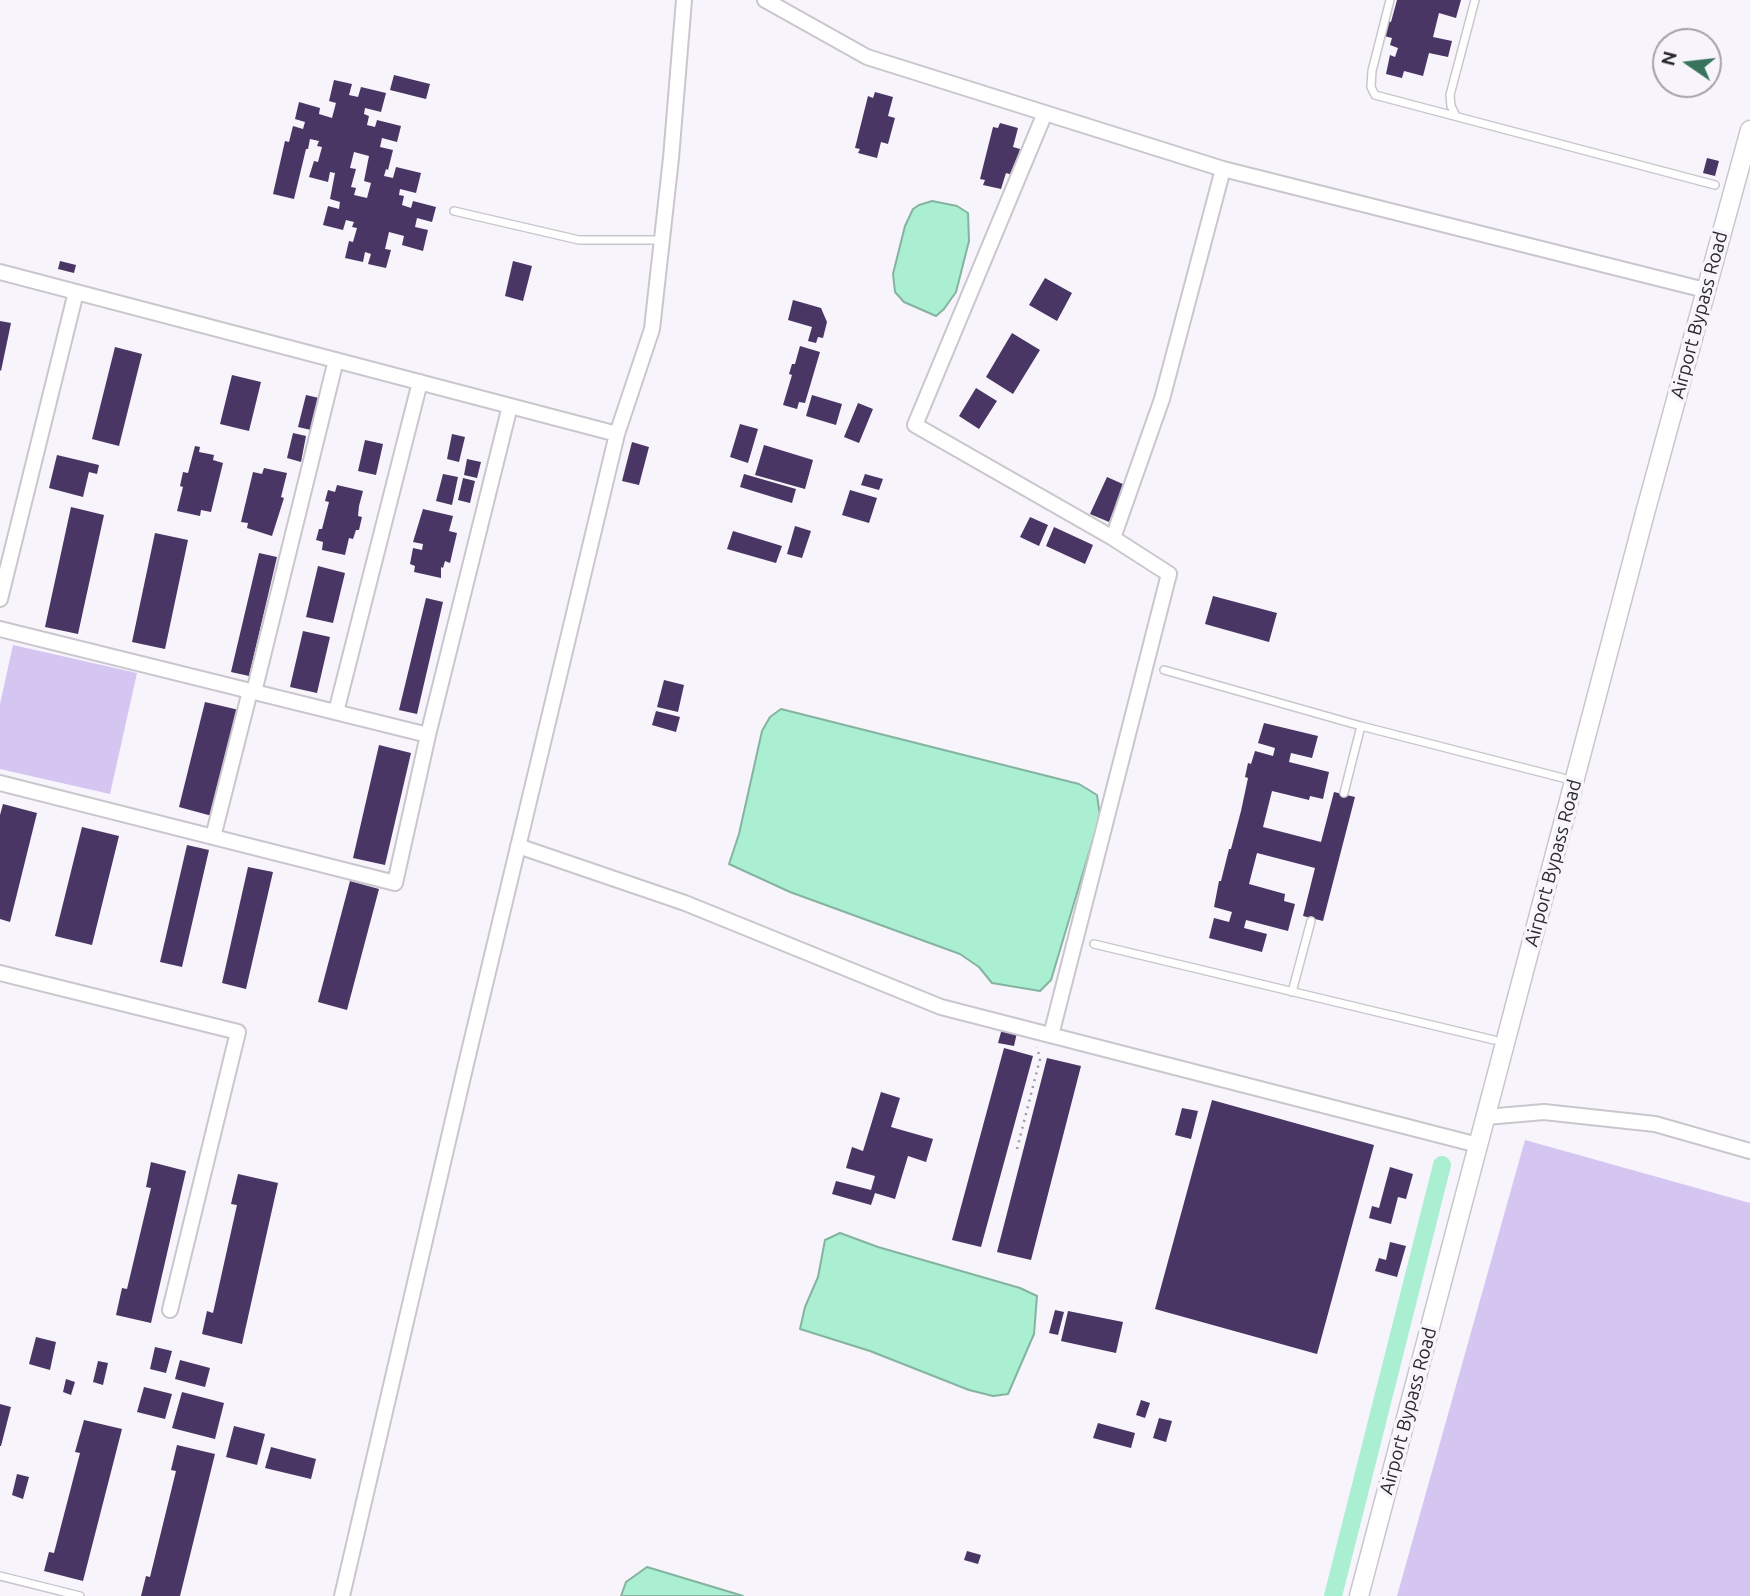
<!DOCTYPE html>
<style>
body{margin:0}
#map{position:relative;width:1750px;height:1596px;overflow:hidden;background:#f7f4fb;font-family:Ubuntu,sans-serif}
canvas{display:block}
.north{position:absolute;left:1652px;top:28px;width:70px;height:70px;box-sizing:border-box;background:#f7f4fb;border:2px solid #a4a2a7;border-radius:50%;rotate:284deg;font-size:19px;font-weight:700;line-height:28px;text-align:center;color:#282729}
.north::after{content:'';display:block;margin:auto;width:24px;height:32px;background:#37735d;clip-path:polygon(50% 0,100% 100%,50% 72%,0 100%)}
</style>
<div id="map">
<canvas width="1750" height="1596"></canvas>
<div class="north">N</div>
</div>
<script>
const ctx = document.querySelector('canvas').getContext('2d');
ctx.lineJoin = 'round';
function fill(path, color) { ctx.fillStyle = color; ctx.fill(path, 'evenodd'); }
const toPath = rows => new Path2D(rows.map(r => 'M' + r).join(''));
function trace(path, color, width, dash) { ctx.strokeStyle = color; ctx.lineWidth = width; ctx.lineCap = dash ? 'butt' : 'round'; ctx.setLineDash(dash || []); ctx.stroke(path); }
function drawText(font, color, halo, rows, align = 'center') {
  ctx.font = font + ' Ubuntu,sans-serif'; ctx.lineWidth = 7; ctx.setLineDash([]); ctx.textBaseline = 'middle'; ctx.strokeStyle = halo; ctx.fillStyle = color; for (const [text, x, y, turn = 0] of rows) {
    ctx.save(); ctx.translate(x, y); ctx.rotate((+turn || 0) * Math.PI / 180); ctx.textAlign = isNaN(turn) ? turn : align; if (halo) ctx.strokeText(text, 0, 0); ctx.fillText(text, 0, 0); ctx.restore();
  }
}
fill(toPath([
 [13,645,137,673,110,794,0,769,0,704],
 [1525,1140,1750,1203,1750,1596,1397,1596]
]), '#d4c5f1');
const water = toPath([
 [932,201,957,206,968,213,969,241,956,292,944,309,936,316,904,302,895,292,893,274,905,226,913,209,919,205,932,201],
 [781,709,1079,784,1097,795,1100,816,1051,980,1040,991,992,983,979,967,960,954,790,892,729,864,739,834,762,731,770,717,781,709],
 [840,1233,878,1247,1020,1288,1037,1296,1034,1334,1008,1394,993,1396,969,1390,870,1351,800,1329,805,1307,818,1277,825,1240,840,1233],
 [647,1567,740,1595,743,1596,621,1596,626,1582,647,1567]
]);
fill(water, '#abefd3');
trace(water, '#84b3a0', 2);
trace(toPath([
 [1333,1596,1442,1165]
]), '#abefd3', 18);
fill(toPath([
 [1397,0,1461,0,1456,18,1439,13,1433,37,1452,41,1448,57,1429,53,1423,76,1404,71,1402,78,1386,74,1390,55,1395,57,1398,48,1390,45,1392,38,1384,36,1388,21,1391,22],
 [394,75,430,84,426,99,390,90],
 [334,80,352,84,349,95,358,97,361,87,386,93,381,112,365,108,364,114,369,116,367,125,375,127,377,120,401,126,397,142,382,138,380,147,393,150,388,170,386,169,384,176,393,178,396,167,421,173,416,193,400,189,399,195,404,196,402,205,411,208,413,201,436,207,432,222,417,218,415,227,428,230,423,251,402,245,404,236,389,232,385,249,391,250,386,268,368,264,371,254,365,252,363,262,345,258,349,241,353,242,357,228,352,227,354,222,346,220,343,230,323,225,328,206,339,209,340,202,330,199,335,173,330,172,328,182,309,177,314,161,318,162,322,147,317,146,319,141,310,139,308,149,306,149,294,199,273,194,285,141,289,142,293,126,303,129,305,122,295,119,299,102,320,108,319,114,332,118,336,103,329,101],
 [354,152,369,156,364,181,371,183,367,198,354,195,356,188,351,187,356,169,350,168],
 [875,92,893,97,888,116,895,118,888,144,881,142,877,158,858,153,860,149,855,148,868,96,873,98],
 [1000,123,1018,128,1013,147,1020,149,1013,175,1006,173,1001,189,983,185,985,180,980,179,993,127,998,128],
 [1707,158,1719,161,1715,176,1703,173],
 [60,261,76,265,74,273,58,269],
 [513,261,532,266,523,301,505,296],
 [1045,278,1072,293,1057,321,1029,305],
 [793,300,821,308,827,322,823,338,818,337,816,343,808,341,812,327,788,320],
 [0,321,11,323,1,371,0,370],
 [1012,333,1040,350,1013,394,986,377],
 [800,346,820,352,805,403,799,402,797,409,783,405,792,375,789,374,792,364,795,364],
 [115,347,142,354,119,446,92,439],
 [232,375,261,382,249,431,220,424],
 [976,388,997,401,979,429,959,416],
 [306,395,319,398,311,430,298,427],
 [812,395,842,404,836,425,806,416],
 [858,403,873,409,859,443,844,437],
 [740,424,758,429,748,463,730,457],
 [293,433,306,436,301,462,287,458],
 [452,434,465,437,459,462,447,459],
 [365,440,383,444,376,475,358,471],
 [632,442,649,447,639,485,622,481],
 [764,445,813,460,805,489,755,475],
 [195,446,200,447,199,452,214,455,213,460,223,463,211,512,201,510,200,516,177,511,183,487,180,486,183,472,188,473],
 [57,455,99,465,97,474,89,472,83,497,49,488],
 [467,459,481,462,477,478,464,475],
 [264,468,287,473,281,497,284,498,272,536,247,528,248,523,241,522,253,472,262,474],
 [443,474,458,477,452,505,436,501],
 [744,474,796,489,792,503,740,487],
 [865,474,883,479,879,490,861,485],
 [1107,477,1125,485,1109,522,1090,514],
 [463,478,475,481,470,503,458,500],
 [337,485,363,491,359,506,358,516,362,517,359,530,356,530,353,539,349,538,345,555,322,550,323,542,316,540,319,529,322,529,329,502,325,501,328,490,335,492],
 [850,490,877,498,869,523,842,515],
 [71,507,104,515,78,634,45,627],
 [423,509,453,516,449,531,457,533,450,563,445,561,443,568,441,567,441,578,414,572,415,566,410,564,413,548,422,550,423,544,413,542],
 [1030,517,1048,525,1039,546,1020,537],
 [795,526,811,531,802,558,787,554],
 [1054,527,1093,545,1085,564,1046,546],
 [733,531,782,546,776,563,727,549],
 [155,533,188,540,165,649,132,642],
 [259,553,277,557,249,676,231,672],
 [318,566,345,573,333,623,306,617],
 [1213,596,1277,613,1269,642,1205,624],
 [426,598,443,602,417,714,399,710],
 [303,631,330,637,317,693,290,687],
 [664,680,684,685,678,712,657,707],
 [205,702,239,710,212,816,179,807],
 [656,711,680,717,676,732,652,725],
 [1264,723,1318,736,1312,758,1291,753,1289,762,1329,772,1323,799,1310,796,1309,800,1272,791,1263,827,1321,842,1334,792,1355,797,1323,921,1303,916,1315,868,1257,853,1249,884,1285,894,1284,901,1295,904,1288,931,1246,920,1244,928,1267,934,1262,952,1209,938,1214,918,1229,922,1232,912,1214,907,1219,881,1221,881,1229,849,1231,849,1241,811,1248,778,1245,777,1248,763,1251,764,1255,751,1273,756,1275,748,1258,743],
 [379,745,411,753,385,865,353,858],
 [3,804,37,813,10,922,0,919,0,815],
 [82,827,119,836,92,945,55,936],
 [187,845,209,850,182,967,160,962],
 [248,867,273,872,246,989,222,983],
 [350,881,379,889,347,1010,318,1002],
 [1003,1025,1018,1028,1014,1046,998,1043],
 [1004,1048,1033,1056,981,1247,952,1240],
 [1047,1058,1081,1066,1031,1260,997,1252],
 [881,1092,900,1098,891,1127,933,1139,926,1162,908,1156,895,1199,875,1193,871,1205,832,1194,836,1181,871,1190,875,1176,846,1168,852,1147,863,1151],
 [1212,1100,1374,1145,1317,1354,1155,1309],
 [1182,1108,1198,1111,1191,1139,1175,1135],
 [151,1162,186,1171,151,1323,116,1315,122,1288,127,1289,151,1188,146,1187],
 [1390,1167,1413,1174,1406,1199,1398,1197,1391,1224,1369,1218,1372,1206,1379,1208],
 [238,1174,278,1183,242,1344,202,1334,207,1311,213,1313,237,1205,231,1204],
 [1390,1242,1406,1246,1397,1277,1375,1271,1379,1258,1386,1260],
 [1055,1310,1064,1312,1058,1335,1049,1333],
 [1068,1311,1123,1322,1116,1353,1061,1341],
 [36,1337,56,1342,50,1370,29,1364],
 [155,1347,172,1351,166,1373,150,1369],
 [180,1360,210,1368,205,1387,175,1379],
 [98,1361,108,1363,103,1385,93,1382],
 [66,1379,75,1382,71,1395,63,1392],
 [144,1387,172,1394,165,1419,137,1412],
 [182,1392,224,1403,215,1439,172,1428],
 [1141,1400,1150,1403,1145,1418,1136,1415],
 [0,1404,11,1407,1,1446,0,1446],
 [1159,1418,1172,1421,1166,1442,1153,1438],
 [84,1420,122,1429,83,1581,44,1571,49,1552,54,1553,80,1453,75,1452],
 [1098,1423,1135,1433,1131,1448,1093,1438],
 [234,1426,265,1434,257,1465,226,1457],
 [177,1445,215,1454,180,1596,141,1596,146,1576,150,1577,176,1471,171,1470],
 [271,1447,316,1459,311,1479,265,1468],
 [17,1474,29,1477,23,1499,12,1495],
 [967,1551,981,1555,978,1564,964,1560]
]), '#493664');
const service = toPath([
 [1390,0,1372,71,1371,87,1375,95,1715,185],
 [1456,116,1451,106,1450,95,1475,0],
 [454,211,579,240,662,240],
 [1164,670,1361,726,1563,778],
 [1344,793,1361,726],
 [1094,944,1494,1040],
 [1292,992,1311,921],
 [0,1576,80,1596]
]);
const minor = toPath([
 [765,0,867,57,1223,169],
 [1045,113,915,425,1113,538],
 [0,272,617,434],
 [0,599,76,292],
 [0,629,428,735],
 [254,692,336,360],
 [336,712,420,382],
 [0,783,395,883,428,735,510,406],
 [213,837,250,691],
 [518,846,685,903,941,1007,1478,1145],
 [0,973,238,1032,170,1310],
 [1051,1035,1169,574,1113,538,1162,399,1223,169,1705,290],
 [1486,1117,1544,1112,1655,1124,1750,1151],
 [342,1596,466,1064,617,434,652,329,671,158,684,0]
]);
const tertiary = toPath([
 [1359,1596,1645,513,1750,130]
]);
trace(service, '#c9c7cd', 10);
trace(minor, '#c9c7cd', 18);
trace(tertiary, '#c9c7cd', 21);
trace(toPath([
 [1017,1149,1040,1059,1037,1047]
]), '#9f9ca1', 2.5, [2, 5]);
trace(service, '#fff', 7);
trace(minor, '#fff', 14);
trace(tertiary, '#fff', 18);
drawText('19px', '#282729', '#f7f4fb', [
 ["Airport Bypass Road",1699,315,-75],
 ["Airport Bypass Road",1553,863,-75],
 ["Airport Bypass Road",1408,1411,-75]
]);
</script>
